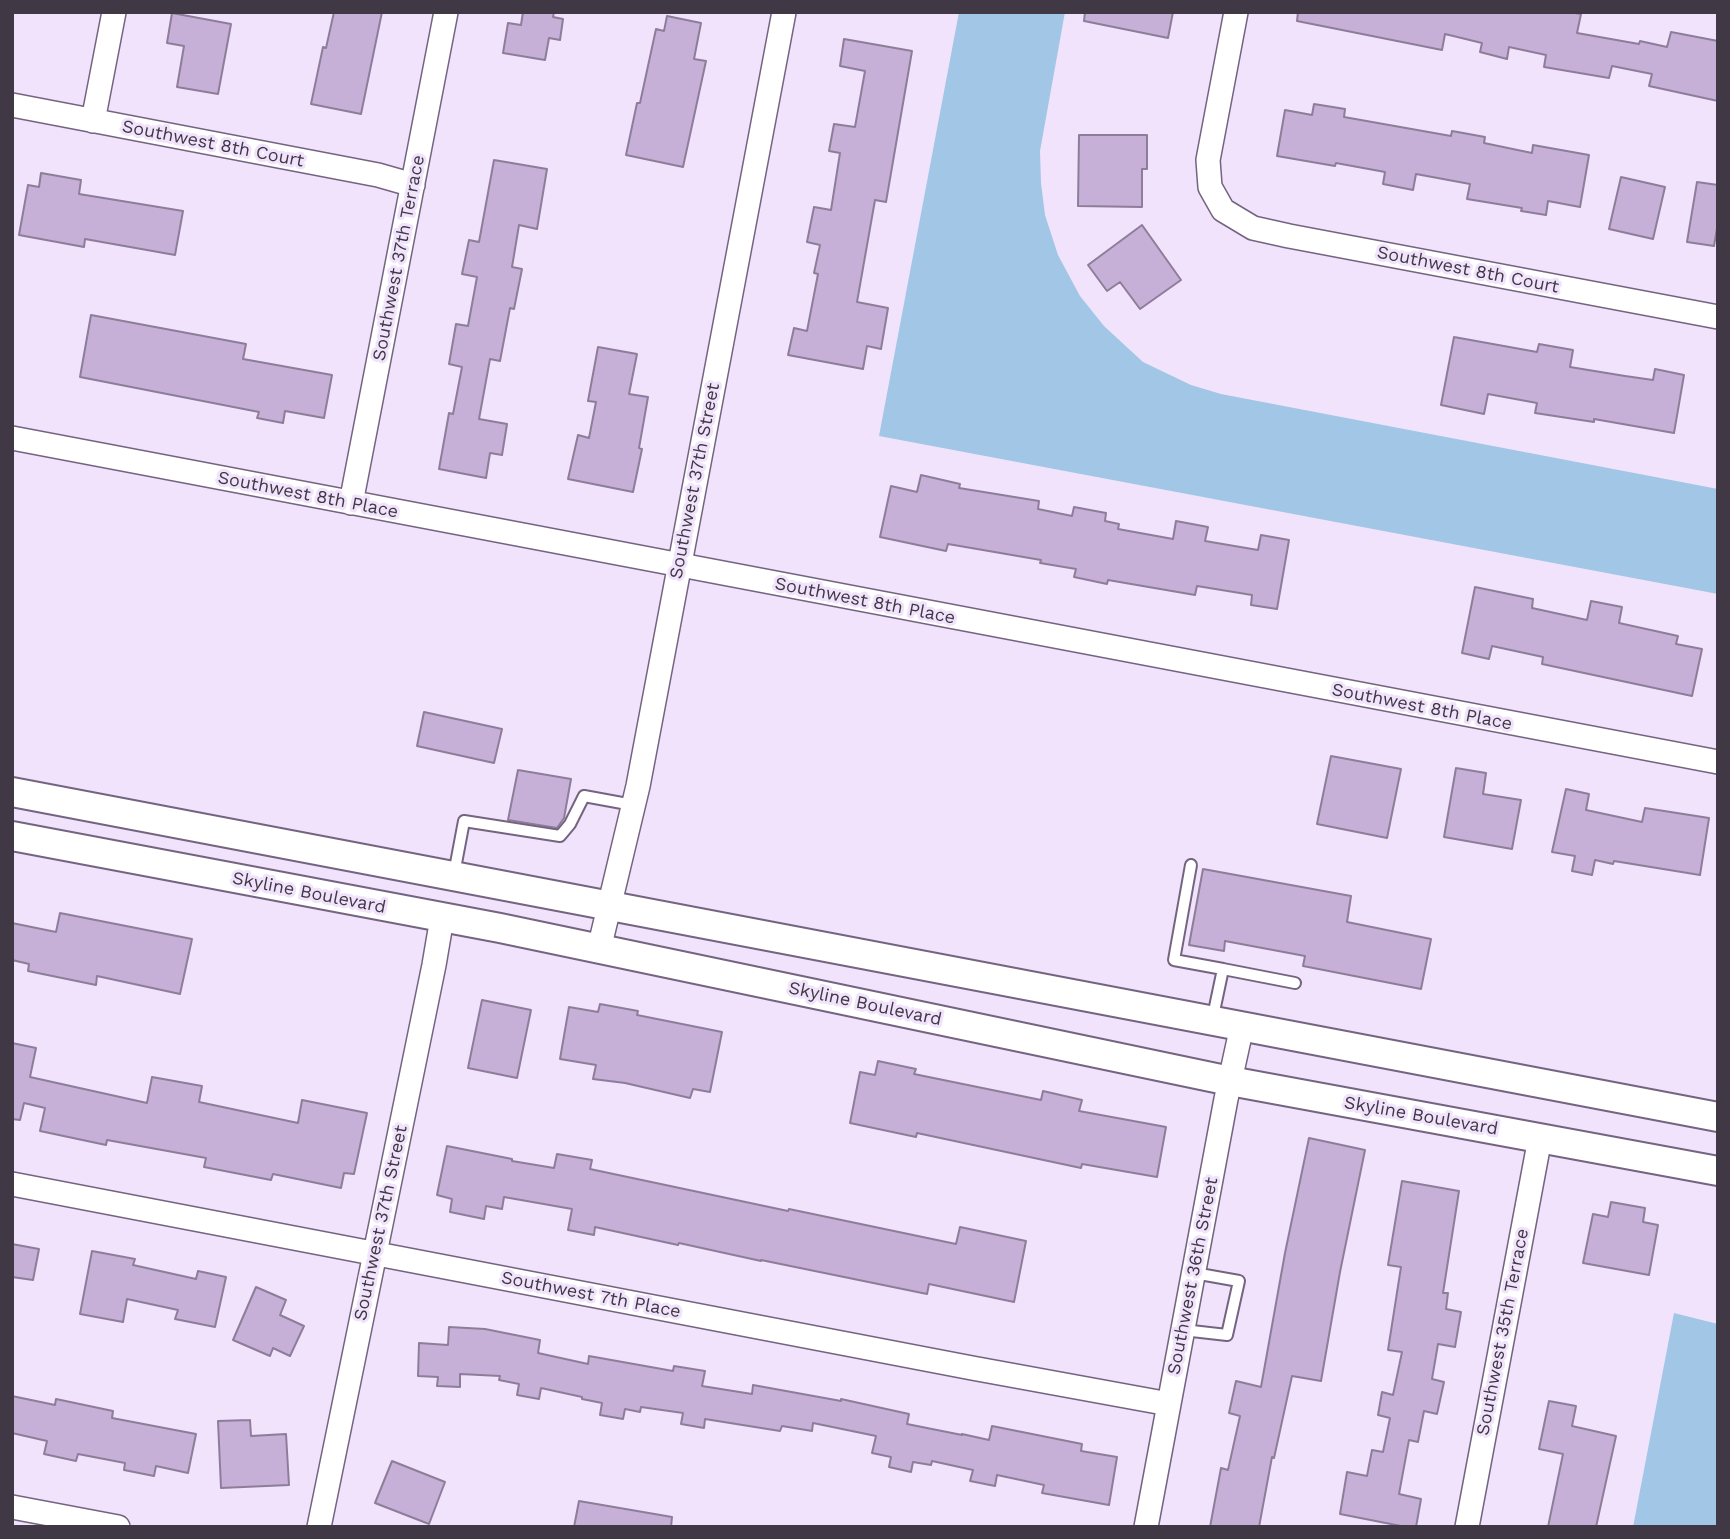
<!DOCTYPE html>
<style>
body{margin:0}
#map{position:relative;width:1730px;height:1539px;overflow:hidden;background:#f1e3fc;font-family:"Work Sans",sans-serif}
canvas{display:block}
.frame{position:absolute;inset:0;border:14px solid #403945;pointer-events:none}
</style>
<div id="map">
<canvas width="1730" height="1539"></canvas>
<div class="frame"></div>
</div>
<script>
const ctx = document.querySelector('canvas').getContext('2d');
ctx.lineJoin = 'round';
function fill(path, color) { ctx.fillStyle = color; ctx.fill(path, 'evenodd'); }
const toPath = rows => new Path2D(rows.map(r => 'M' + r).join(''));
function trace(path, color, width, dash) { ctx.strokeStyle = color; ctx.lineWidth = width; ctx.lineCap = dash ? 'butt' : 'round'; ctx.setLineDash(dash || []); ctx.stroke(path); }
function drawText(font, color, halo, rows, align = 'center') {
  ctx.font = font + ' "Work Sans",sans-serif'; ctx.lineWidth = 6; ctx.setLineDash([]); ctx.textBaseline = 'middle'; ctx.strokeStyle = halo; ctx.fillStyle = color; for (const [text, x, y, turn = 0] of rows) {
    ctx.save(); ctx.translate(x, y); ctx.rotate((+turn || 0) * Math.PI / 180); ctx.textAlign = isNaN(turn) ? turn : align; if (halo) ctx.strokeText(text, 0, 0); ctx.fillText(text, 0, 0); ctx.restore();
  }
}
fill(toPath([
 [959,12,1065,12,1040,151,1041,183,1045,215,1058,255,1080,296,1104,326,1143,362,1191,385,1221,394,1718,489,1718,594,879,436],
 [1674,1313,1718,1324,1717,1527,1633,1527]
]), '#a2c7e6');
const building = toPath([
 [334,12,382,12,361,114,311,104,323,47,326,48,334,12],
 [523,12,554,12,553,17,563,19,560,40,549,38,545,60,503,53,508,23,521,25,523,12],
 [1085,12,1173,12,1168,38,1084,21,1085,12],
 [1298,12,1569,12,1581,14,1577,33,1639,44,1640,41,1667,47,1671,32,1718,41,1718,101,1649,86,1652,74,1612,66,1609,78,1544,67,1546,55,1509,47,1507,59,1480,52,1482,43,1445,34,1442,50,1297,21,1298,12],
 [172,13,231,24,218,94,177,87,184,46,167,43,172,13],
 [667,16,701,23,694,59,706,61,683,167,626,155,637,103,640,103,656,29,664,31,667,16],
 [844,39,912,51,886,202,875,200,857,302,888,308,881,349,867,346,863,369,788,355,794,328,807,331,818,274,814,273,820,245,807,242,814,207,831,210,840,153,829,151,834,124,855,127,865,71,840,66,844,39],
 [1314,104,1345,109,1344,117,1451,136,1452,131,1485,137,1484,143,1532,153,1533,145,1589,155,1580,207,1548,201,1546,215,1521,211,1522,208,1467,199,1470,184,1416,174,1413,190,1383,184,1385,172,1336,163,1335,166,1277,156,1285,110,1312,115,1314,104],
 [1079,135,1147,135,1147,169,1142,169,1142,207,1078,206,1079,135],
 [494,160,547,169,537,229,519,225,512,267,522,269,514,309,510,308,500,361,490,359,479,419,507,424,502,455,490,453,486,478,439,469,449,413,453,414,462,367,449,364,456,324,468,326,477,277,462,274,469,240,479,242,494,160],
 [41,173,81,180,79,194,183,211,175,255,85,239,84,247,19,235,28,185,39,187,41,173],
 [1621,177,1665,187,1653,239,1609,229,1621,177],
 [1697,182,1718,185,1718,223,1714,246,1687,242,1697,182],
 [1142,225,1181,280,1140,309,1120,282,1107,291,1088,265,1142,225],
 [91,315,246,344,243,359,332,375,324,418,285,411,283,423,257,418,259,412,80,377,91,315],
 [1454,337,1537,352,1539,344,1573,350,1570,367,1625,376,1653,380,1655,369,1684,375,1674,433,1594,419,1594,422,1535,413,1537,403,1488,394,1484,414,1441,405,1454,337],
 [598,347,637,354,629,394,648,397,639,448,642,449,633,492,568,479,578,435,589,438,596,402,588,401,598,347],
 [921,475,960,484,959,488,1039,501,1038,509,1072,516,1074,507,1106,513,1105,521,1119,524,1118,529,1173,539,1176,521,1208,527,1205,541,1258,550,1261,535,1289,540,1277,609,1251,605,1252,595,1197,586,1195,595,1108,580,1107,584,1074,577,1076,569,1040,563,1041,560,948,544,946,551,880,537,891,486,917,492,921,475],
 [1475,587,1533,599,1532,608,1587,620,1591,601,1622,607,1619,623,1678,636,1676,644,1702,649,1692,696,1542,664,1543,657,1492,646,1489,659,1462,653,1475,587],
 [424,712,502,729,494,763,417,746,424,712],
 [1331,756,1401,769,1387,838,1317,824,1331,756],
 [1456,768,1486,773,1483,794,1521,800,1512,849,1444,837,1456,768],
 [518,770,571,779,564,818,557,828,508,820,518,770],
 [1566,789,1589,794,1586,810,1642,822,1645,808,1709,818,1700,875,1614,861,1613,864,1595,860,1592,875,1572,871,1575,856,1552,852,1566,789],
 [1203,869,1351,896,1347,922,1431,939,1421,989,1303,966,1305,956,1225,941,1224,951,1189,945,1203,869],
 [60,913,192,939,180,994,97,976,96,985,28,971,29,964,12,960,12,923,56,932,60,913],
 [482,1000,531,1010,517,1078,468,1068,482,1000],
 [600,1004,638,1011,637,1015,722,1032,710,1092,693,1089,690,1098,625,1083,593,1079,596,1065,560,1059,569,1007,598,1012,600,1004],
 [12,1043,36,1048,30,1077,147,1103,152,1077,202,1086,199,1102,298,1123,302,1100,367,1113,354,1174,344,1173,341,1188,273,1174,271,1180,204,1167,206,1158,107,1140,106,1145,40,1131,45,1108,24,1103,20,1120,12,1119,12,1043],
 [878,1061,916,1069,914,1074,1041,1100,1043,1091,1082,1100,1079,1111,1166,1127,1157,1177,1082,1164,1081,1168,917,1133,916,1137,850,1123,860,1072,875,1075,878,1061],
 [1309,1138,1365,1150,1340,1272,1321,1381,1292,1376,1274,1458,1272,1457,1259,1527,1210,1527,1221,1468,1228,1470,1240,1416,1229,1413,1236,1381,1261,1387,1285,1253,1309,1138],
 [447,1146,512,1159,512,1161,554,1168,557,1154,592,1160,590,1169,788,1211,789,1209,956,1244,960,1227,1026,1241,1014,1302,929,1284,927,1294,761,1260,761,1261,679,1243,678,1245,595,1227,594,1235,568,1230,572,1209,504,1197,502,1209,486,1206,484,1219,450,1212,452,1199,437,1195,447,1146],
 [1402,1181,1459,1191,1443,1293,1448,1293,1446,1309,1461,1312,1455,1347,1438,1344,1432,1379,1444,1382,1437,1414,1424,1411,1418,1442,1409,1440,1399,1494,1421,1499,1416,1527,1406,1527,1340,1514,1347,1472,1367,1476,1372,1450,1383,1452,1390,1418,1378,1415,1382,1392,1393,1395,1402,1352,1388,1350,1401,1267,1388,1265,1402,1181],
 [1611,1202,1645,1208,1643,1222,1658,1225,1649,1275,1583,1263,1593,1214,1608,1217,1611,1202],
 [12,1244,39,1249,33,1280,12,1277,12,1244],
 [92,1251,135,1259,133,1265,196,1279,198,1271,226,1277,215,1327,175,1319,178,1310,127,1299,123,1322,80,1314,92,1251],
 [256,1287,286,1300,280,1315,304,1326,290,1356,273,1348,270,1356,233,1340,256,1287],
 [449,1327,485,1329,540,1340,538,1353,588,1364,589,1356,673,1371,674,1366,705,1371,702,1386,752,1394,753,1385,841,1401,841,1399,909,1414,907,1424,962,1435,962,1434,989,1440,992,1426,1082,1444,1081,1451,1117,1457,1109,1505,1042,1493,1044,1485,997,1475,995,1486,970,1481,973,1470,932,1461,931,1465,913,1462,911,1472,889,1467,891,1457,872,1453,876,1436,813,1423,812,1431,782,1426,780,1431,705,1419,704,1428,681,1424,683,1413,641,1407,640,1412,625,1409,623,1419,600,1415,602,1403,582,1399,582,1397,541,1388,539,1399,517,1395,519,1384,499,1380,500,1376,460,1374,460,1387,437,1386,438,1377,418,1376,419,1343,448,1345,449,1327],
 [12,1396,55,1405,56,1399,113,1411,112,1418,196,1434,188,1473,156,1466,154,1476,124,1470,125,1463,78,1454,76,1461,44,1454,47,1441,12,1433,12,1396],
 [1549,1401,1576,1406,1572,1426,1616,1436,1596,1527,1548,1527,1563,1454,1539,1449,1549,1401],
 [250,1420,251,1436,286,1434,289,1485,221,1488,218,1421,250,1420],
 [392,1461,445,1482,429,1524,375,1503,392,1461],
 [579,1501,672,1517,671,1527,574,1527,579,1501]
]);
fill(building, '#c7b0d7');
trace(building, '#8e7d99', 2);
const service = toPath([
 [1191,865,1174,960,1223,969,1212,1021],
 [454,874,464,821,560,836,570,824,584,796,633,805],
 [1223,969,1295,983],
 [1183,1330,1227,1335,1239,1281,1194,1273]
]);
const minor = toPath([
 [1236,12,1208,160,1210,187,1223,210,1253,228,1289,236,1718,317],
 [12,105,378,175,413,185],
 [93,121,114,12],
 [12,438,1718,762],
 [351,503,446,12],
 [599,949,638,786,784,12],
 [12,1184,972,1368,1169,1404],
 [12,1507,118,1527],
 [319,1527,434,965,442,918],
 [1146,1527,1226,1099,1242,1026],
 [1467,1527,1540,1138]
]);
const tertiary = toPath([
 [12,792,1718,1117],
 [12,836,500,928,1230,1081,1718,1171]
]);
trace(service, '#756480', 14);
trace(minor, '#756480', 26);
trace(tertiary, '#756480', 32);
trace(service, '#fff', 10);
trace(minor, '#fff', 23);
trace(tertiary, '#fff', 28);
drawText('18px', '#403945', '#f1e3fc', [
 ["Southwest 8th Court",213,144,11],
 ["Southwest 37th Terrace",399,258,-79],
 ["Southwest 8th Court",1468,270,11],
 ["Southwest 37th Street",695,481,-79],
 ["Southwest 8th Place",308,495,11],
 ["Southwest 8th Place",865,601,11],
 ["Southwest 8th Place",1422,707,11],
 ["Skyline Boulevard",309,893,11],
 ["Skyline Boulevard",865,1004,12],
 ["Skyline Boulevard",1421,1116,10],
 ["Southwest 37th Street",381,1223,-78],
 ["Southwest 36th Street",1193,1276,-79],
 ["Southwest 7th Place",591,1295,11],
 ["Southwest 35th Terrace",1503,1332,-79]
]);
</script>
